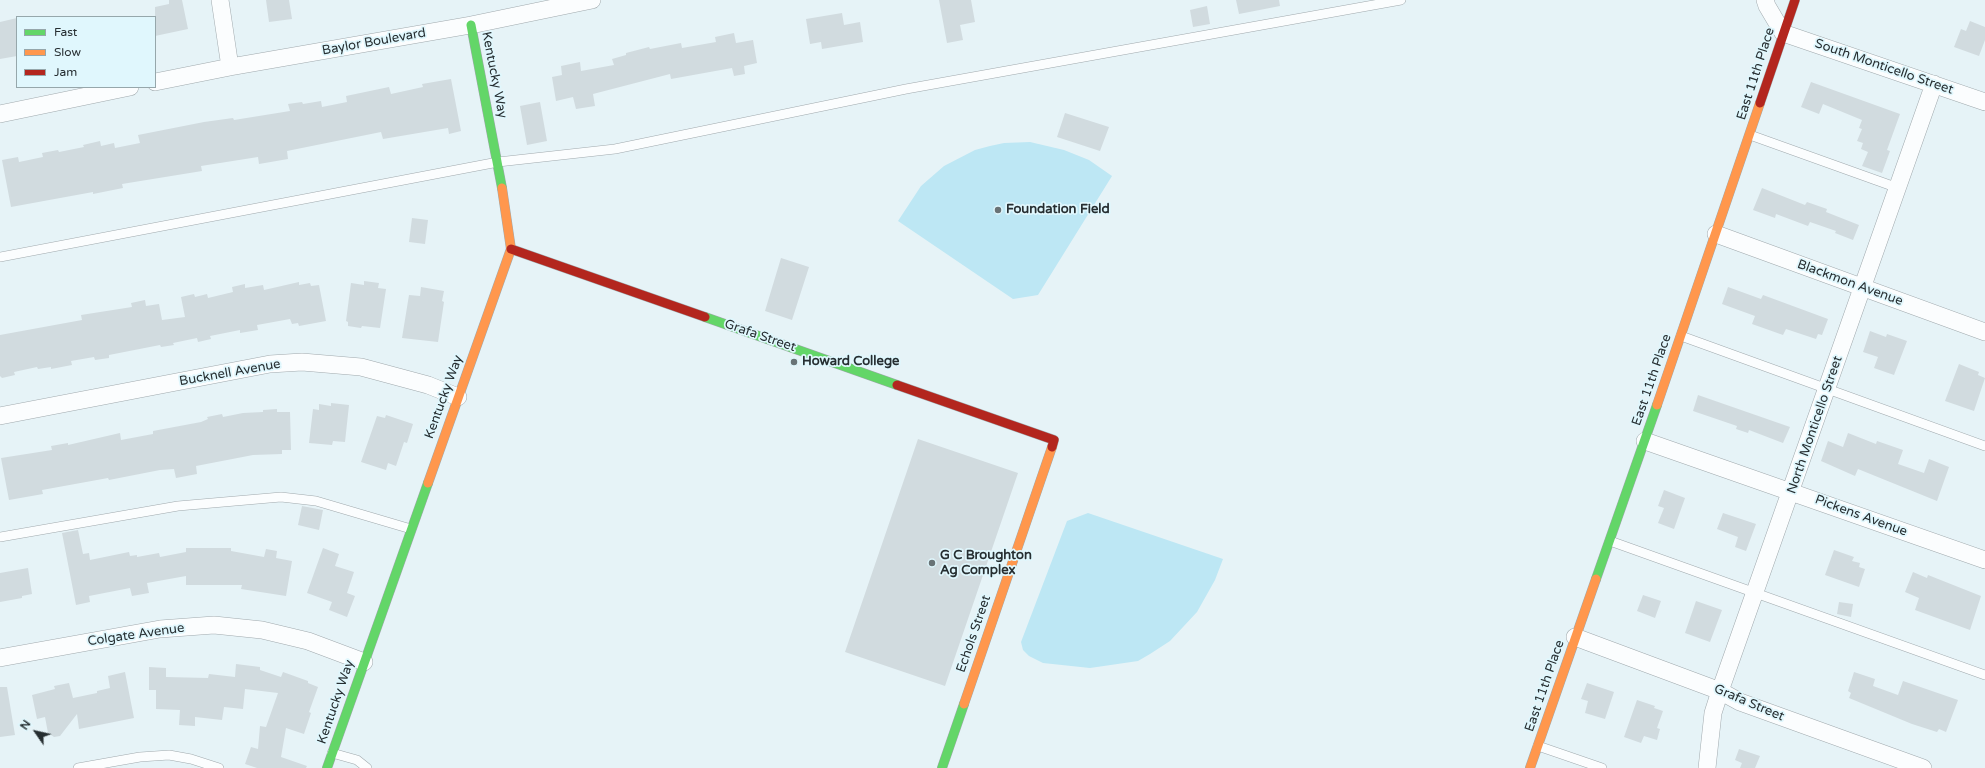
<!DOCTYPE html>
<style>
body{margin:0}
#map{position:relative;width:1985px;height:768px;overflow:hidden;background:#e6f3f7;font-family:"Varela Round",sans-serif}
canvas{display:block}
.legend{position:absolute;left:16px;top:16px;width:140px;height:72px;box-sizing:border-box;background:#e0f7fd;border:1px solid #96a7ab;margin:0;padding:5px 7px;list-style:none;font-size:12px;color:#262e31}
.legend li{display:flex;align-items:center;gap:8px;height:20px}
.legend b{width:20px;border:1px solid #96a7ab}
.north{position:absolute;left:16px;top:712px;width:40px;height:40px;-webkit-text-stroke:3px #e0f7fd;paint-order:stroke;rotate:304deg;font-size:11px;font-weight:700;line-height:16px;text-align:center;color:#262e31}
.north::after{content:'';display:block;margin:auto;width:14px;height:18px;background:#262e31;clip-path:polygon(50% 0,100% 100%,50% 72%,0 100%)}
</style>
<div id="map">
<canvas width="1985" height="768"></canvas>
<ul class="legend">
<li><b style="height:5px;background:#63d668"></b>Fast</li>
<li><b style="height:5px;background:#ff974d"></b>Slow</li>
<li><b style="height:5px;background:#b3261e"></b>Jam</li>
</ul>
<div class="north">N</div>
</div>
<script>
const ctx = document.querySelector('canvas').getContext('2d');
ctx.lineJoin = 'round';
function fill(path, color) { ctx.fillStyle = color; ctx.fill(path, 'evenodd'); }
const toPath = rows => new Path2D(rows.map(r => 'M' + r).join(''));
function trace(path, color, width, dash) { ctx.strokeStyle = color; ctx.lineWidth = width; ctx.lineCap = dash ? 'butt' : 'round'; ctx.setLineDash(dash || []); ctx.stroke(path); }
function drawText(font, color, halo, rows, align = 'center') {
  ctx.font = font + ' "Varela Round",sans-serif'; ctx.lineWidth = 3.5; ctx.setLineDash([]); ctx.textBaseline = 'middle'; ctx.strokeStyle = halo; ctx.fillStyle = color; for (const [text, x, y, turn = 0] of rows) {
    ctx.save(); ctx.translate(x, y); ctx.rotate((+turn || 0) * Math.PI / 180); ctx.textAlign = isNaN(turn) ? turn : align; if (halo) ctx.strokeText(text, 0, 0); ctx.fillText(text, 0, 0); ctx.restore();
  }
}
fill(toPath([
 [1030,142,1064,150,1089,160,1112,176,1038,295,1013,299,898,221,921,186,944,166,975,150,990,146,1004,143],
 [1088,513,1223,559,1215,580,1197,612,1170,641,1150,654,1138,661,1090,668,1043,663,1029,656,1023,650,1021,642,1067,521]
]), '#bde7f4');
fill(toPath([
 [169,0,182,0,188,29,155,36,155,7,169,4],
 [266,0,289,0,292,19,269,22],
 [939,0,971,0,975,22,960,25,963,40,947,43],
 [1236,0,1279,0,1280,6,1239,14],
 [1207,6,1210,24,1193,27,1190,10],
 [842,13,844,25,860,22,863,42,822,49,821,42,810,44,806,19],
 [17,18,17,56,0,59,0,22],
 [1970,21,1985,27,1985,40,1979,56,1954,47,1961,29,1966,31],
 [734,33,736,43,753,40,757,63,744,66,745,74,734,76,732,68,671,79,670,74,593,94,595,106,576,109,573,97,556,101,552,77,562,75,561,66,580,62,581,71,614,65,612,59,626,55,626,53,649,47,650,49,681,43,682,48,716,42,715,37],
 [451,79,461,131,449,134,448,128,383,139,381,132,287,151,288,159,259,164,258,157,201,166,202,171,122,184,123,188,93,194,93,192,11,207,2,160,18,157,19,162,43,157,42,153,58,150,59,152,84,147,83,145,100,141,101,146,114,143,115,148,140,143,138,135,204,122,233,118,234,120,290,111,288,104,302,102,303,104,321,101,322,107,347,102,346,96,389,87,391,94,423,87,422,84],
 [1811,82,1900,114,1887,150,1890,151,1882,173,1862,166,1868,152,1861,149,1863,143,1857,141,1862,129,1859,128,1862,120,1823,104,1819,114,1801,107],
 [540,102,547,141,527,145,520,106],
 [1065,113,1109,127,1100,151,1057,137],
 [1762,188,1805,205,1807,202,1827,209,1826,212,1859,225,1853,240,1835,233,1836,231,1810,222,1808,226,1776,214,1775,218,1753,210],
 [412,218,428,220,425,244,409,242],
 [781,258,809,267,792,320,765,311],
 [364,281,379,283,378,288,386,289,380,328,362,326,361,328,348,326,348,322,346,321,351,283,364,285],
 [299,282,299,285,310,283,311,286,319,285,326,321,299,326,298,323,292,324,290,319,257,325,258,330,240,333,240,330,210,336,211,339,198,342,197,338,173,343,174,345,161,347,160,345,109,355,109,358,95,360,94,357,71,361,72,365,51,369,51,367,38,369,37,367,14,372,15,375,2,378,0,376,0,335,82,320,81,315,132,307,131,303,145,300,146,306,159,304,162,320,185,317,181,297,194,294,195,297,207,294,208,298,233,292,232,287,245,284,245,288,263,285,264,290],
 [421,287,444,291,442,301,444,302,438,342,402,338,409,295,420,296],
 [1728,287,1761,299,1763,295,1828,319,1822,335,1818,334,1816,339,1786,329,1783,335,1752,324,1755,316,1722,304],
 [1870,331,1886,337,1887,334,1907,341,1894,375,1874,368,1878,357,1863,352],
 [1959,364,1979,372,1978,375,1985,378,1974,411,1945,401],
 [1698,395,1790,427,1783,443,1749,430,1748,433,1736,429,1737,426,1693,411],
 [331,403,349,405,345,442,333,441,332,445,309,443,313,409,319,410,319,404,331,406],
 [277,409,277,412,290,412,291,450,282,450,282,454,253,455,196,466,197,474,176,478,174,469,160,470,109,480,108,478,42,490,43,494,9,500,1,458,52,450,51,446,68,443,68,445,120,433,121,440,153,434,153,431,201,422,208,419,207,417,222,414,223,417,243,413,263,412,263,410],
 [386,415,413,424,407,443,404,442,396,466,388,463,386,470,361,462,377,416,385,418],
 [1848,433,1876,444,1877,441,1903,450,1898,464,1924,473,1929,459,1949,467,1937,501,1858,469,1855,476,1821,461,1828,441,1843,447],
 [918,439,1018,473,945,686,845,652],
 [1664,490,1685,498,1674,529,1658,523,1664,508,1658,506],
 [302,506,323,510,319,530,298,525],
 [1723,513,1756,524,1746,551,1735,547,1738,537,1717,529],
 [78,530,83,554,89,553,90,560,129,552,130,556,137,555,137,557,159,553,160,557,186,552,186,548,231,548,231,551,264,557,266,549,277,551,276,558,292,561,286,596,241,589,242,585,186,585,186,576,147,583,149,593,132,596,130,588,89,596,90,602,76,605,62,533],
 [323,548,339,554,335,566,354,572,347,593,355,596,347,617,329,610,332,602,307,593],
 [1834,550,1854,557,1852,561,1860,563,1859,567,1865,569,1859,587,1825,575],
 [28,568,32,594,22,596,22,598,0,602,0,573],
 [1913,572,1927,578,1928,575,1981,596,1970,630,1915,610,1919,598,1905,592],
 [1643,595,1661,601,1655,618,1637,611],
 [1696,601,1722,610,1710,642,1685,633],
 [1839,602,1853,604,1851,617,1837,614],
 [236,664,260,667,260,670,281,677,283,672,308,681,308,683,318,687,309,712,311,713,304,734,286,728,281,757,307,766,306,768,257,768,245,764,251,747,258,749,260,726,266,727,278,693,245,689,243,709,224,707,222,720,195,717,195,726,179,725,180,710,156,709,156,690,149,690,149,667,166,668,166,677,208,678,209,674,235,677],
 [125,672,134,718,79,729,77,714,60,736,54,737,48,733,45,717,37,719,32,695,55,689,54,686,69,683,73,698,97,693,97,691,110,688,108,676],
 [1854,672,1875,679,1873,686,1898,695,1903,681,1958,700,1946,732,1939,729,1937,732,1912,724,1849,698,1851,693,1848,691],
 [1587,683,1614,692,1605,719,1585,713,1588,701,1581,699],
 [0,687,7,687,15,735,0,737],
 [1637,700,1655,706,1654,708,1663,711,1657,728,1660,729,1657,740,1644,736,1641,743,1624,737],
 [1739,749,1760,756,1755,768,1740,768,1742,763,1735,760]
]), '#d1dbdf');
const lane = toPath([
 [1750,135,1898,188],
 [0,257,498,162,615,149,906,89,1401,0],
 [1681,336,1985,446],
 [0,537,178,506,281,497,316,501,411,529],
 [1610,541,1985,675],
 [1538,746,1602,768],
 [332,753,357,760,367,768],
 [78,768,140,757,169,755,191,759,219,768]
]);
const street = toPath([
 [220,0,230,67],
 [1765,0,1767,6,1783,33,1985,102],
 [155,82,230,67,471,25,592,0],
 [0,114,130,87],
 [1716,234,1985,332],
 [0,416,270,364,302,362,361,367,428,385,458,397],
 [1645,441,1985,560],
 [1575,637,1720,691,1740,702,1923,768],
 [0,658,160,629,214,625,262,630,308,641,364,662],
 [1707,768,1713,713,1720,691,1934,84]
]);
const fast = toPath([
 [471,25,502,188],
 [705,317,897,385],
 [1596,579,1657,405],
 [327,768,428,483],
 [942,768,964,704]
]);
const slow = toPath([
 [1657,405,1760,103],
 [428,483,511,249,502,188],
 [964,704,1052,447],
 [1530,768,1596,579]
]);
const jam = toPath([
 [1760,103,1795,0],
 [511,249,705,317],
 [897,385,1054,440,1052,447]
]);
trace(lane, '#a0a9ad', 10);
trace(street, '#a0a9ad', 18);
trace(fast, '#a0a9ad', 10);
trace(slow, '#a0a9ad', 10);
trace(jam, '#a0a9ad', 10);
trace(lane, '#fbfdfe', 9);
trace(street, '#fbfdfe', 17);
trace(fast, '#63d668', 9);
trace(slow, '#ff974d', 9);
trace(jam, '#b3261e', 9);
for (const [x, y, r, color] of [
 [998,210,4,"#697376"],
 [794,362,4,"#697376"],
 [932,563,4,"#697376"]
]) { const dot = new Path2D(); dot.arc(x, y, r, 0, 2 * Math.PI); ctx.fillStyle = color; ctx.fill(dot); trace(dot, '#e0f7fd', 1.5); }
drawText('13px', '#262e31', '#e0f7fd', [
 ["Baylor Boulevard",374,42,-10],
 ["South Monticello Street",1884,67,19],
 ["East 11th Place",1756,74,-72],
 ["Kentucky Way",494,75,79],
 ["Blackmon Avenue",1850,283,20],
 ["Grafa Street",760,336,19],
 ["Bucknell Avenue",230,373,-10],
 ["East 11th Place",1652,380,-71],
 ["Kentucky Way",444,397,-70],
 ["North Monticello Street",1815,425,-71],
 ["Pickens Avenue",1861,516,20],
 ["Echols Street",974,634,-71],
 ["Colgate Avenue",136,635,-8],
 ["East 11th Place",1545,686,-71],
 ["Kentucky Way",336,702,-71],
 ["Grafa Street",1749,703,23]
]);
drawText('bold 13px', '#262e31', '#e0f7fd', [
 ["Foundation Field",1006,210],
 ["Howard College",802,362],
 ["G C Broughton",940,556],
 ["Ag Complex",940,571]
], 'left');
</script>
